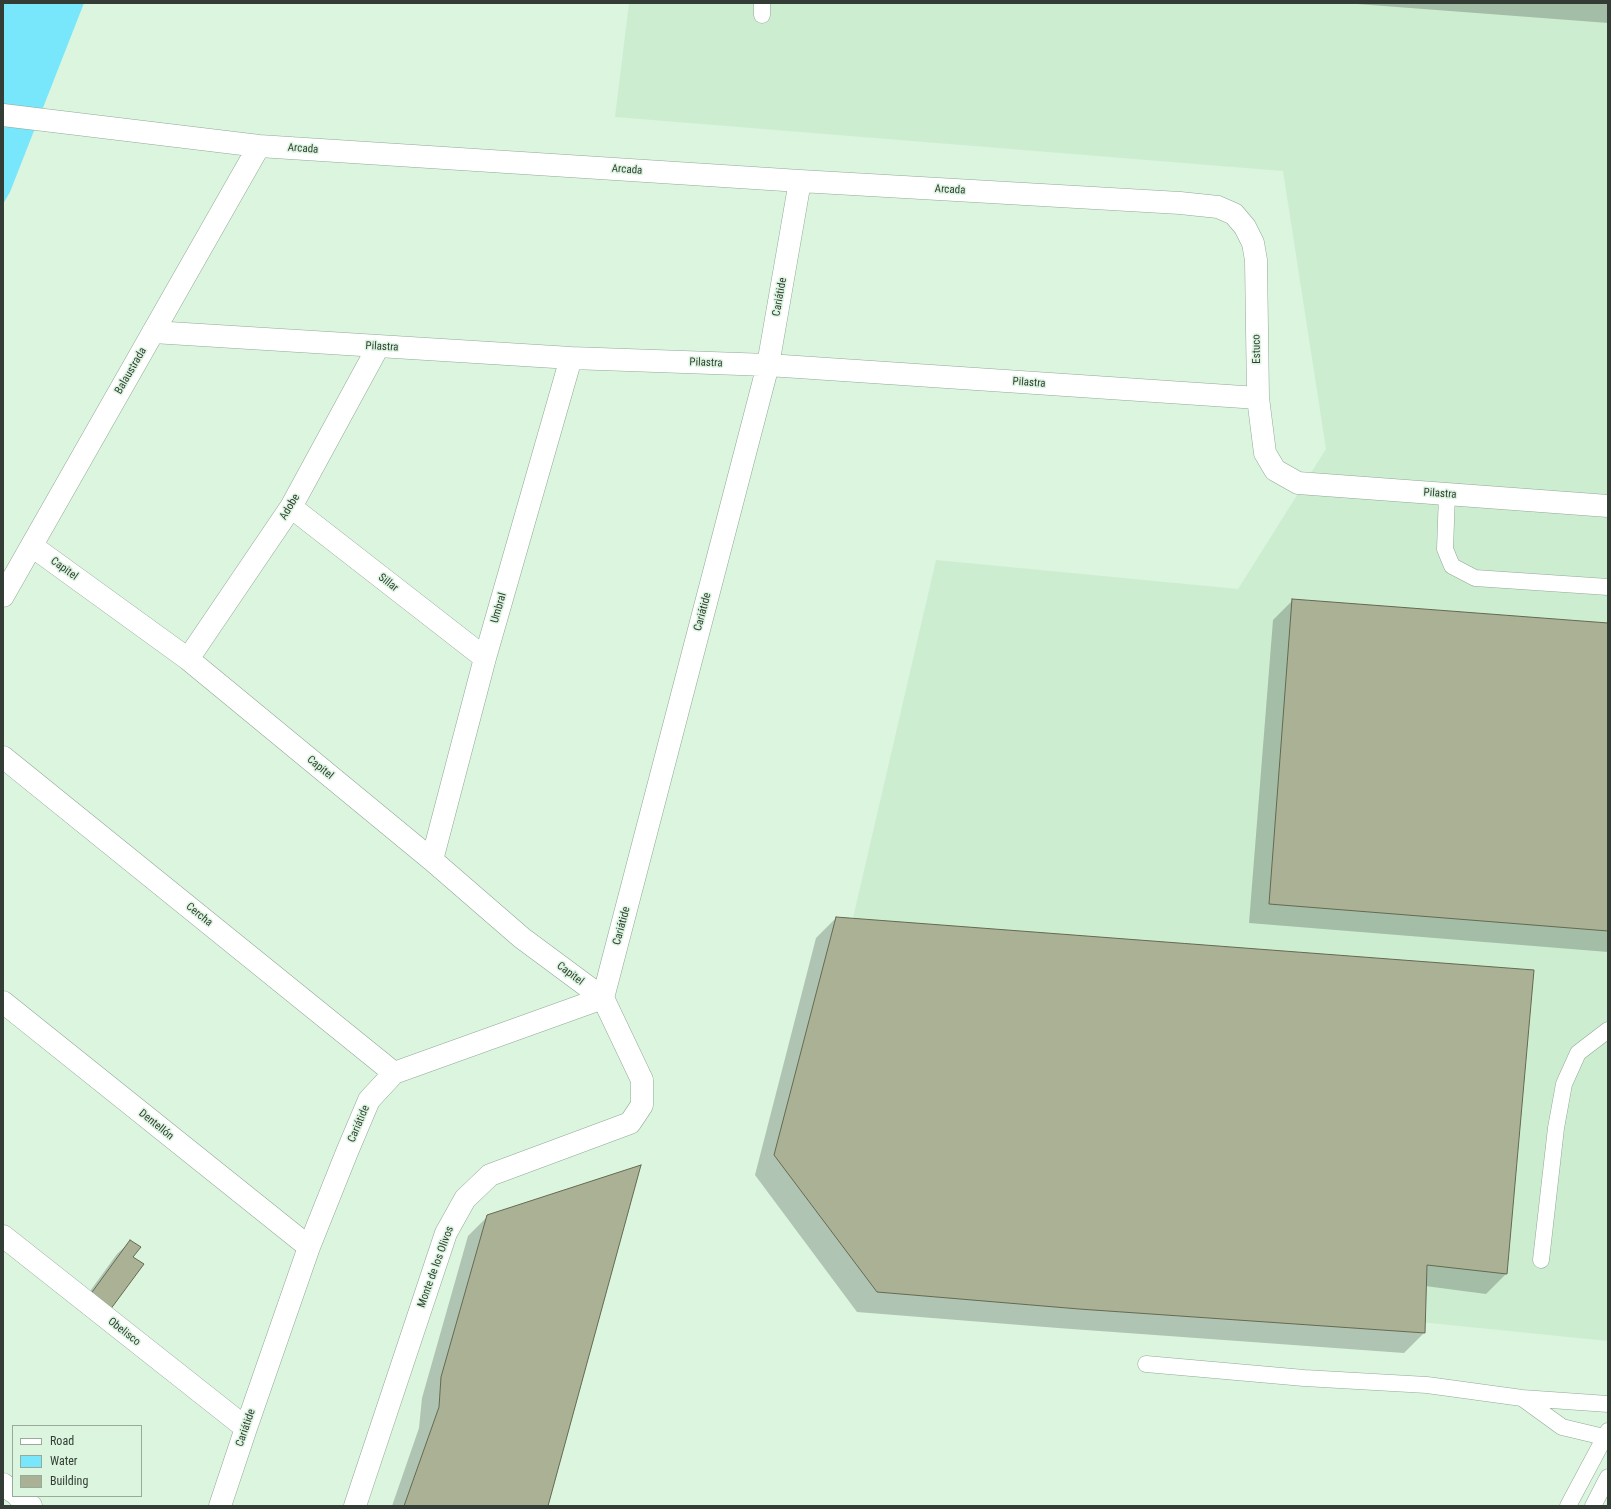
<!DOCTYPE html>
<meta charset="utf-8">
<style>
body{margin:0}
#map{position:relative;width:1611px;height:1509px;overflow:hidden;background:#dbf5df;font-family:"Roboto Condensed",sans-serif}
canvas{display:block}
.frame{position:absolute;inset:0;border:4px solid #333d35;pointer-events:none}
.legend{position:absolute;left:12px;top:1425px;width:130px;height:72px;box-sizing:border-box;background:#dbf5df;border:1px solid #98ab9b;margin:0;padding:5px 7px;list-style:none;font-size:12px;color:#333d35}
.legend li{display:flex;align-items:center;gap:8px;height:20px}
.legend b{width:20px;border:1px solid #98ab9b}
</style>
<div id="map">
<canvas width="1611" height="1509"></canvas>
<div class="frame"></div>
<ul class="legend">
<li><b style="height:5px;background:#fff"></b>Road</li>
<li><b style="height:11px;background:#78e6fb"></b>Water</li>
<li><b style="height:11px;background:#abb195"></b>Building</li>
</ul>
</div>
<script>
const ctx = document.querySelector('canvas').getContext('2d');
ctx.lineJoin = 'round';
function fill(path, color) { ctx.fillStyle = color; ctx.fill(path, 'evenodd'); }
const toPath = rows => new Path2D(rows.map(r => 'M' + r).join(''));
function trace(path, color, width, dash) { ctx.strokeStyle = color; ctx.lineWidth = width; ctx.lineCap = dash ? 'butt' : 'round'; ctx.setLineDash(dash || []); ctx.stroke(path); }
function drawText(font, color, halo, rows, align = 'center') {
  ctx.font = font + ' "Roboto Condensed",sans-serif'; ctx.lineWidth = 3; ctx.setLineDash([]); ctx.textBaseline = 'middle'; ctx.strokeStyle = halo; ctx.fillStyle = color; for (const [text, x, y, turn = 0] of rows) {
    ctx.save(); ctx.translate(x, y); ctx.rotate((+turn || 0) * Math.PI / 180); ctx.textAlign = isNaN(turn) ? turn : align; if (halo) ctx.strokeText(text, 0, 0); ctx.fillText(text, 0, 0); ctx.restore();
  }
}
fill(toPath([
 [629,3,1608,3,1608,1341,904,1270,805,1125,936,560,1238,589,1326,449,1283,171,615,117]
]), '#cdedd1');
fill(toPath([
 [3,3,84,3,10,192,3,204]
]), '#78e6fb');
fill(toPath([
 [1344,3,1608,3,1608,23],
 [1293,600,1608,624,1608,952,1249,923,1273,620],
 [836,918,1532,971,1506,1274,1486,1294,1425,1286,1424,1333,1404,1353,1058,1328,857,1312,755,1175,816,938],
 [488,1216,547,1506,392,1506,419,1428,422,1398,468,1236],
 [131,1241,132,1257,96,1323,77,1309,117,1254]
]), '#0003');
const building = toPath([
 [1292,599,1608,623,1608,931,1269,904,1292,599],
 [836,917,1534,970,1507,1274,1427,1265,1425,1333,1079,1309,877,1292,774,1155,836,917],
 [641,1165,548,1506,404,1506,439,1407,441,1377,487,1215,641,1165],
 [130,1240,141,1247,133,1257,144,1264,110,1310,90,1295,130,1240]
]);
fill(building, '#abb195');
trace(building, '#646a50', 1);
const lane = toPath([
 [762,15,762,3],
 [1447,494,1445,549,1452,566,1475,578,1608,587],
 [1541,1260,1556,1128,1564,1084,1578,1053,1608,1030],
 [1146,1364,1304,1378,1427,1385,1522,1398,1562,1427,1608,1438],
 [1522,1398,1608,1404],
 [1568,1506,1608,1431],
 [1593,1506,1608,1477]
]);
const street = toPath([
 [3,115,259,146,800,181,1180,203,1218,207,1234,214,1245,227,1253,243,1256,260,1258,398,1265,453,1275,470,1298,483,1608,506],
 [153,332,571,358,768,365,1258,398],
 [291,507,485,658],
 [32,546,188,659,432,860,522,938,603,998,642,1080,642,1105,630,1123,490,1175,465,1199,446,1233,355,1506],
 [3,596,259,146],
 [188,659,291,507,378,347],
 [3,757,394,1073],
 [432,860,485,658,571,358],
 [3,1002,309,1247],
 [3,1236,246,1428],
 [3,1484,13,1492],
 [18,1496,31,1506],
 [220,1506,246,1428,309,1247,347,1152,369,1100,394,1073,603,998,768,365,800,181]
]);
trace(lane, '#91a995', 17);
trace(street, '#91a995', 23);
trace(lane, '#fff', 16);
trace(street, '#fff', 22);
drawText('11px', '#333d35', '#dbf5df', [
 ["Arcada",303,149,4],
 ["Arcada",627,170,4],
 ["Arcada",950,190,3],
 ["Cariátide",780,297,-80],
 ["Pilastra",382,347,3],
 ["Estuco",1257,349,-91],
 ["Pilastra",706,363,2],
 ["Balaustrada",131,371,-60],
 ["Pilastra",1029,383,4],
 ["Pilastra",1440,494,4],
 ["Adobe",290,507,-59],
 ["Capitel",64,569,36],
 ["Sillar",388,583,38],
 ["Umbral",499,608,-74],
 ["Cariátide",703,612,-75],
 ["Capitel",320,768,39],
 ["Cercha",199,915,39],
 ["Cariátide",622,926,-75],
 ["Capitel",570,974,37],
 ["Cariátide",359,1124,-67],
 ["Dentellón",156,1125,39],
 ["Monte de los Olivos",436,1267,-70],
 ["Obelisco",124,1332,38],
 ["Cariátide",246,1428,-71]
]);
</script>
